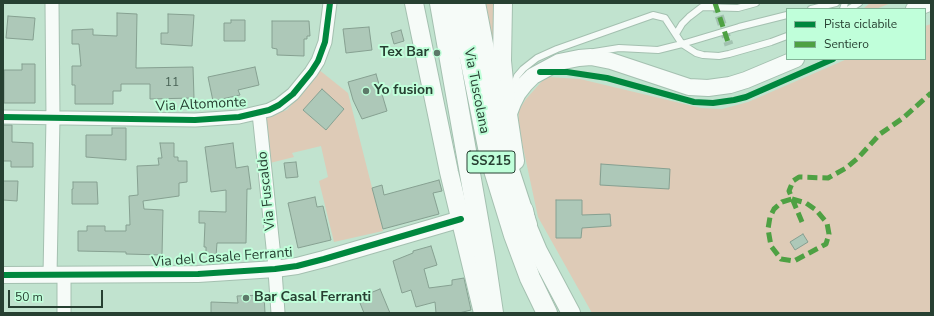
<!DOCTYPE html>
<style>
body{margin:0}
#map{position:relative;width:934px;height:316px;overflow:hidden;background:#c1e3cf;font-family:"Nunito Sans",sans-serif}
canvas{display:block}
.frame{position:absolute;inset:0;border:4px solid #274032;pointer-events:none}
.legend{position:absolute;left:786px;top:8px;width:140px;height:52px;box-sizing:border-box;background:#c0ffda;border:1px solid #83b397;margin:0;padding:5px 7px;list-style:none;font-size:12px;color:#274032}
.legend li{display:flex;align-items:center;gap:8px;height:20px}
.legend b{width:20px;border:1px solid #83b397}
.scale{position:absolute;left:8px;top:290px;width:95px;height:18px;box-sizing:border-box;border:2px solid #274032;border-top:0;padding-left:5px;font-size:12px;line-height:14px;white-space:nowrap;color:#274032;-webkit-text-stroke:3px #c0ffda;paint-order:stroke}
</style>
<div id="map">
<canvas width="934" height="316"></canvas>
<div class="frame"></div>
<ul class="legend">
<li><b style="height:5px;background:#00873e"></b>Pista ciclabile</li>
<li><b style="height:5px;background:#4ea143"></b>Sentiero</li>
</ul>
<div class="scale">50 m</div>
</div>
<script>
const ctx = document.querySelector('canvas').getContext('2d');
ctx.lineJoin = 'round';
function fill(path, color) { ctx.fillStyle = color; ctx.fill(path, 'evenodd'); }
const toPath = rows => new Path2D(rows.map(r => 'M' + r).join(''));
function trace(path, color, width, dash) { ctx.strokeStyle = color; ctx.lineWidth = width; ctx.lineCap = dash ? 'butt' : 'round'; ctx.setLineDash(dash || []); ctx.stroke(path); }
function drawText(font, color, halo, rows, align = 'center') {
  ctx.font = font + ' "Nunito Sans",sans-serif'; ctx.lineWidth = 4; ctx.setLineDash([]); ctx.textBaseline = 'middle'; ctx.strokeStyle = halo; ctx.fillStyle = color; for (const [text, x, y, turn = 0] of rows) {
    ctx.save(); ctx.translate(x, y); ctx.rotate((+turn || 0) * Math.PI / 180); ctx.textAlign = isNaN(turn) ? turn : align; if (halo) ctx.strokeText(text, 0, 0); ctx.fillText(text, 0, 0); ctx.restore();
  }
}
fill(toPath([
 [483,3,495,3,494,60],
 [870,3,891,3,876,9,863,9],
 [931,24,931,313,592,313,538,217,518,124,519,110,526,99,543,80,548,77,580,79,701,108,722,109,748,102,847,59,925,59,925,26],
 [318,69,348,93,383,231,334,242,319,181,328,177,321,146,292,153,294,157,270,163,263,117,287,110,298,97],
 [322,90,344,109,326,130,303,110]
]), '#decbb7');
const building = toPath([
 [117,13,137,14,136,68,193,67,194,98,150,99,150,84,121,84,121,91,113,91,113,104,75,104,75,85,72,85,72,66,81,66,79,44,72,44,72,30,93,29,93,35,94,35,117,36,117,13],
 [168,14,194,15,192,46,161,44,161,33,168,33,168,14],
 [8,16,35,18,33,40,6,38,8,16],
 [231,20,245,20,245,41,224,41,224,23,231,23,231,20],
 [272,21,309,21,310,36,307,36,307,39,304,39,304,56,277,55,277,49,272,48,272,21],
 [369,27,372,50,346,53,343,29,369,27],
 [401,30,404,41,394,44,391,33,401,30],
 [22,64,35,64,35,103,4,103,4,70,22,70,22,64],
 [255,67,259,85,238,90,240,95,213,101,208,77,255,67],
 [376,74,387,111,362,119,353,100,348,82,376,74],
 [322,89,344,109,326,130,303,110,322,89],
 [3,125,12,125,12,142,33,143,33,167,11,167,11,161,3,161,3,125],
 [112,128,126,128,126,160,86,157,86,135,112,135,112,128],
 [160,143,174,143,174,157,178,157,178,161,187,161,187,182,179,183,179,196,143,201,144,209,163,210,162,255,126,254,126,252,78,251,78,231,87,231,87,226,105,226,105,231,126,231,126,225,130,225,129,196,138,195,137,166,159,165,158,158,162,158,160,143],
 [233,143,236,168,248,166,251,189,247,189,246,243,217,243,216,256,206,255,206,247,204,247,205,223,199,223,199,211,226,212,226,190,211,192,205,147,233,143],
 [296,162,298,177,286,178,284,163,296,162],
 [601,164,670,169,669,189,600,185,601,164],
 [439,180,442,191,433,193,439,214,383,229,372,188,382,185,384,195,439,180],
 [3,181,18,181,17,201,3,200,3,181],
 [73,182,97,182,98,204,72,204,72,189,73,189,73,182],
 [315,197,317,207,323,206,331,240,298,248,288,203,315,197],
 [556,200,582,200,582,215,610,214,611,226,582,228,581,238,556,238,556,200],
 [803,234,808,242,795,250,790,242,803,234],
 [431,246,437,265,424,269,429,288,452,285,452,280,464,278,471,310,459,313,436,313,435,302,416,307,411,290,402,293,393,261,413,253,413,251,431,246],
 [380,289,390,313,364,313,358,298,380,289],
 [264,295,265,313,211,313,211,302,238,303,237,296,264,295]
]);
fill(building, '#adc8b8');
trace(building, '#86a091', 1);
trace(toPath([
 [715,3,729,45]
]), '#a2c2b0', 9, [9, 4.5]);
const service = toPath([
 [702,7,738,8,756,3],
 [811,9,836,3],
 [843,9,845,3],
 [849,9,859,3],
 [676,34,682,24,689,17,702,7,712,3],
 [594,52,619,48,658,50,682,44,739,27,787,15],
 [512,90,517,76,523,69,537,58,557,49,653,15,665,18,682,44,696,53,703,55,719,56,729,54,771,42,787,36]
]);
const minor = toPath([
 [259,113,274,257,278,313],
 [3,117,195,120,239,117,269,110,279,105,293,94,311,72,318,61,325,42,330,3],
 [50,275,53,118,52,3],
 [64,313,64,275]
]);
const tertiary = toPath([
 [914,9,929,3],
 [508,116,513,103,518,93,525,84,533,76,559,62,579,58,591,57,611,61,689,87,708,88,730,85,746,80,796,59],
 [3,275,198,274,275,269,297,266,324,259,461,219]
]);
const secondary = toPath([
 [414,3,449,172,483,313],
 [503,3,502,61,506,101,515,161],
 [524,210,527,225,538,251,571,313]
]);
const primary = toPath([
 [440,3,485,259,493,313],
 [459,3,490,157,514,235,530,278,547,313],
 [475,3,499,127,507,164,527,225]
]);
trace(service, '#a4c0b0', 8);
trace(minor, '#a4c0b0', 15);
trace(tertiary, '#a4c0b0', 18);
trace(secondary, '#a4c0b0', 20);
trace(primary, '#a4c0b0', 22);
trace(service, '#f6fbf8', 6);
trace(minor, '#f6fbf8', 13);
trace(tertiary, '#f6fbf8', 16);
trace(secondary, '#f6fbf8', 18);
trace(primary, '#f6fbf8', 20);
trace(toPath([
 [715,3,729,45],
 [792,199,806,203,816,210,827,223,829,234,826,244,794,261,781,259,771,246,768,229,770,217,774,209,782,202,792,199],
 [802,222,789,191,793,181,799,177,828,178,846,168,858,158,880,134,903,118,931,93]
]), '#4ea143', 5, [10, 5]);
trace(toPath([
 [540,72,567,72,607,78,694,102,713,103,734,100,746,97,833,59],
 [3,117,195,120,239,117,269,110,279,105,293,94,311,72,318,61,325,42,330,3],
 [3,275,198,274,275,269,297,266,324,259,461,219]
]), '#00873e', 6);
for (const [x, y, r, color] of [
 [437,53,4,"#5d7969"],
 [366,91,4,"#5d7969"],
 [246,298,4,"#5d7969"]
]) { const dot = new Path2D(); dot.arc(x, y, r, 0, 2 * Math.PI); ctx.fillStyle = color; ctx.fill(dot); trace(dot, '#c0ffda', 1.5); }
drawText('12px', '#486254', null, [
 ["11",172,83]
]);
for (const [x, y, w] of [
 [491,162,48]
]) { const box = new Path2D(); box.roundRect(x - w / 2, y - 11, w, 22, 3); ctx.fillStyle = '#c0ffda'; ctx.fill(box); trace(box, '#274032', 1); }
drawText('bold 13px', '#274032', null, [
 ["SS215",491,162]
]);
drawText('bold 14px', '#274032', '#c0ffda', [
 ["Tex Bar",429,53,"right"],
 ["Yo fusion",374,91],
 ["Bar Casal Ferranti",254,298]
], 'left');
drawText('14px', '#274032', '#c0ffda', [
 ["Via Tuscolana",476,91,79],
 ["Via Altomonte",201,105,-3],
 ["Via Fuscaldo",267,191,-96],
 ["Via del Casale Ferranti",222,258,-4]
]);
</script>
